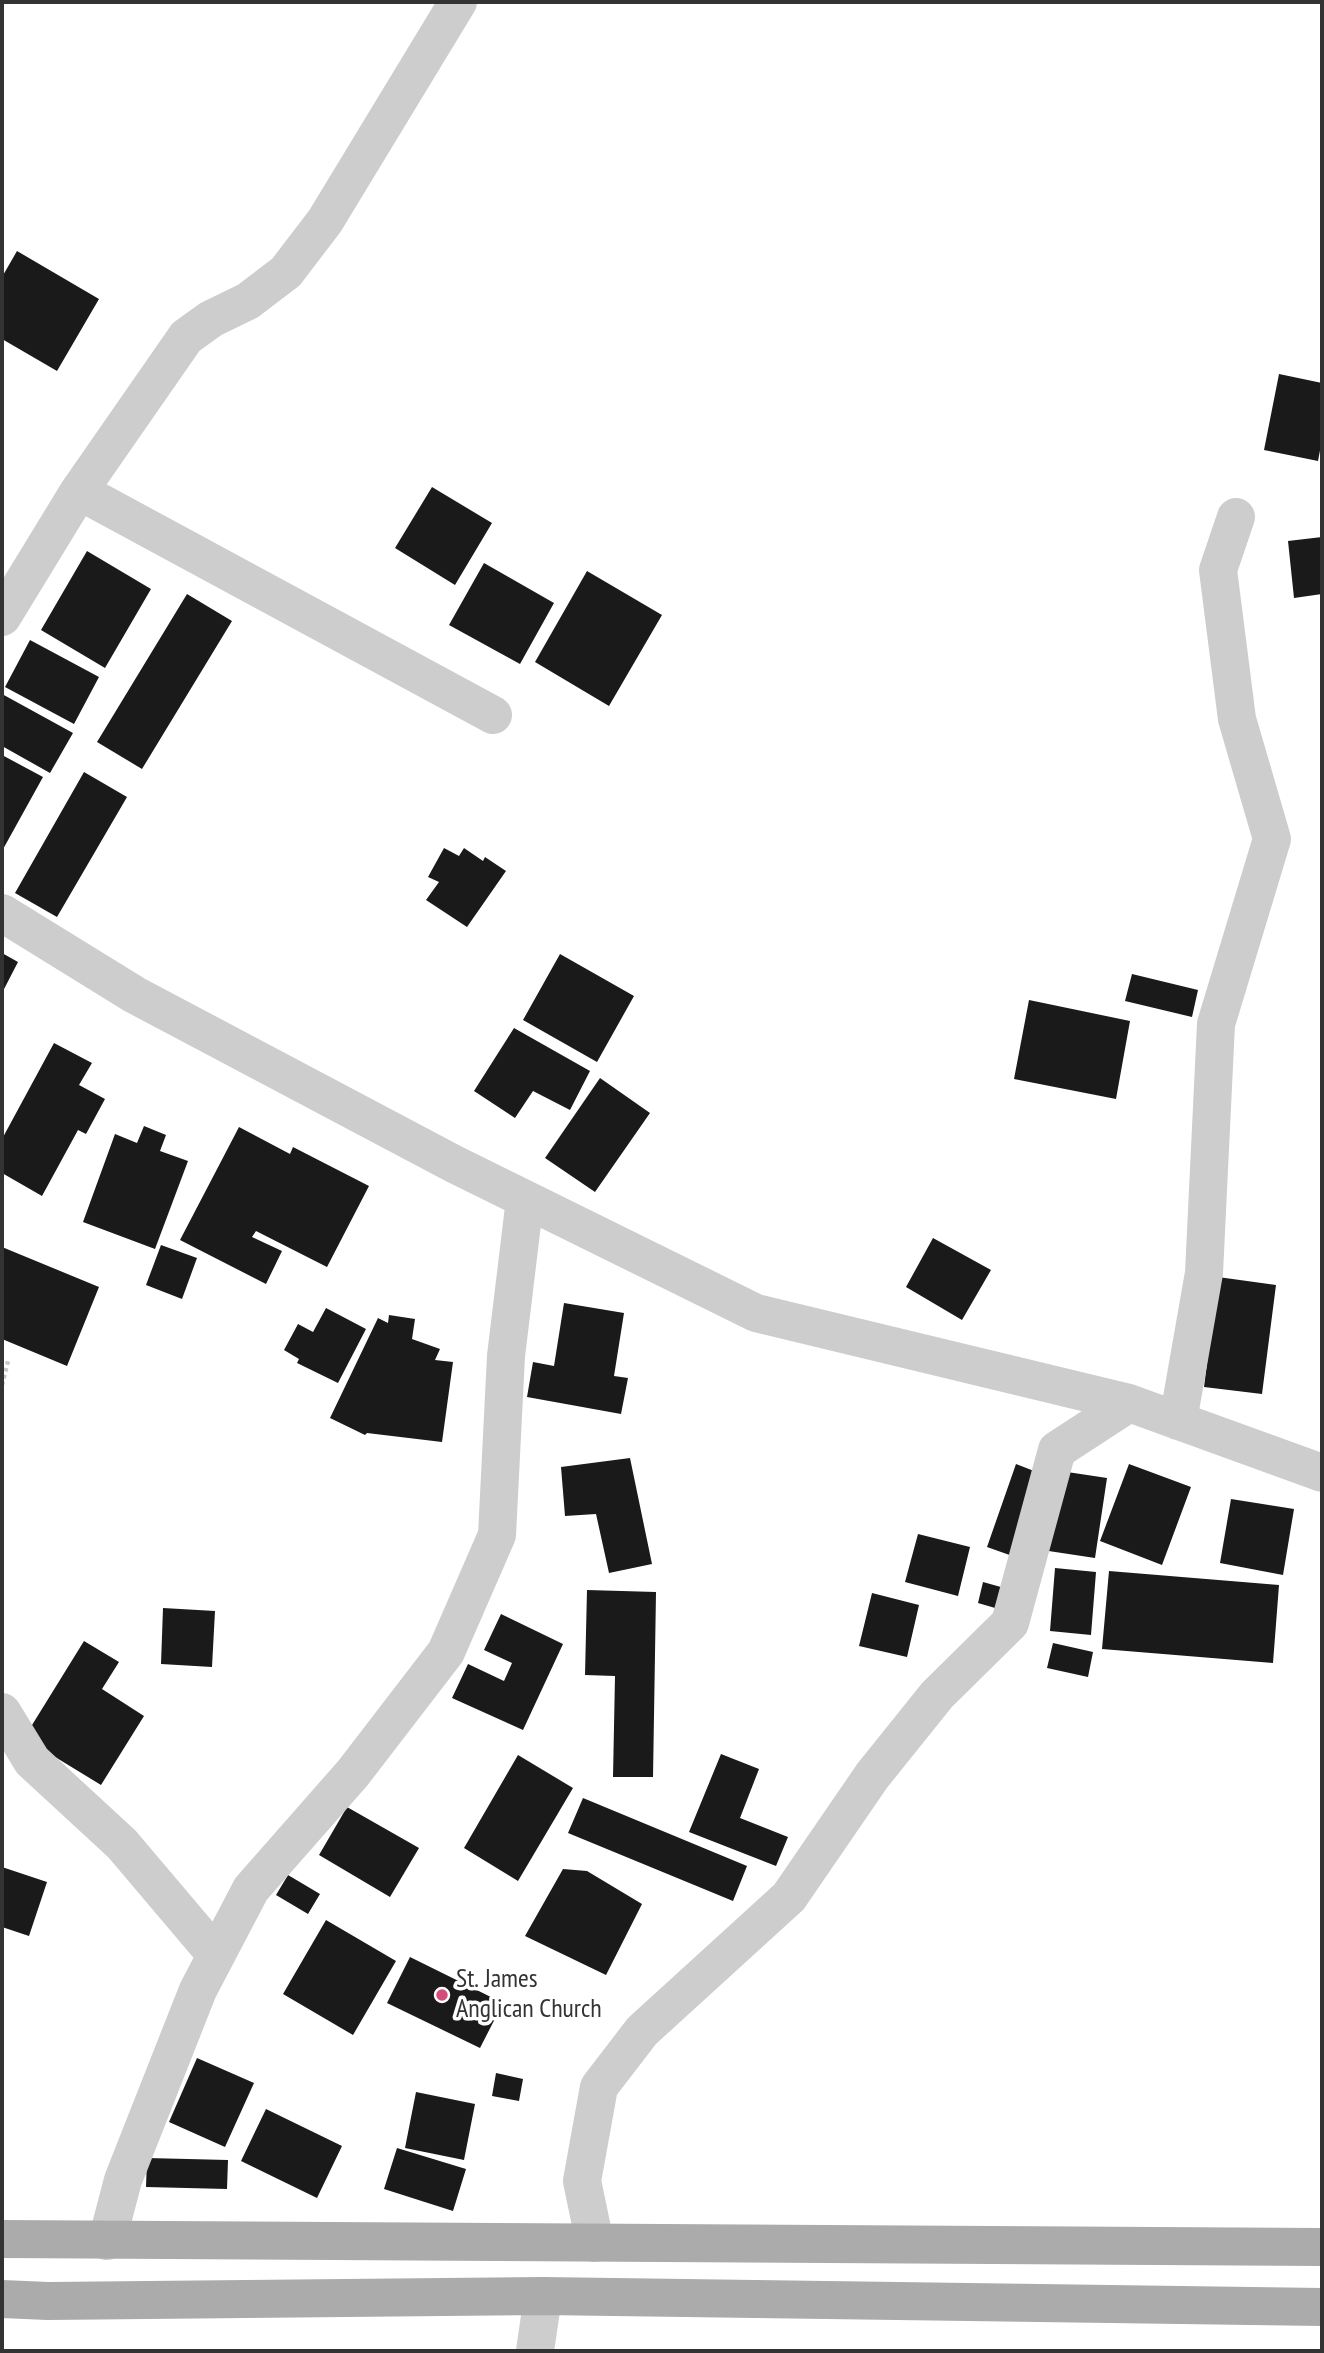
<!DOCTYPE html>
<style>
body{margin:0}
#map{position:relative;width:1324px;height:2353px;overflow:hidden;background:#fff;font-family:"PT Sans Narrow",sans-serif}
canvas{display:block}
.frame{position:absolute;inset:0;border:4px solid #333;pointer-events:none}
</style>
<div id="map">
<canvas width="1324" height="2353"></canvas>
<div class="frame"></div>
</div>
<script>
const ctx = document.querySelector('canvas').getContext('2d');
ctx.lineJoin = 'round';
function fill(path, color) { ctx.fillStyle = color; ctx.fill(path, 'evenodd'); }
const toPath = rows => new Path2D(rows.map(r => 'M' + r).join(''));
function trace(path, color, width, dash) { ctx.strokeStyle = color; ctx.lineWidth = width; ctx.lineCap = dash ? 'butt' : 'round'; ctx.setLineDash(dash || []); ctx.stroke(path); }
function drawText(font, color, halo, rows, align = 'center') {
  ctx.font = font + ' "PT Sans Narrow",sans-serif'; ctx.lineWidth = 7; ctx.setLineDash([]); ctx.textBaseline = 'middle'; ctx.strokeStyle = halo; ctx.fillStyle = color; for (const [text, x, y, turn = 0] of rows) {
    ctx.save(); ctx.translate(x, y); ctx.rotate((+turn || 0) * Math.PI / 180); ctx.textAlign = isNaN(turn) ? turn : align; if (halo) ctx.strokeText(text, 0, 0); ctx.fillText(text, 0, 0); ctx.restore();
  }
}
fill(toPath([
 [17,251,99,299,57,371,2,339,2,277],
 [1279,374,1322,383,1322,440,1318,461,1264,450],
 [432,487,492,523,455,585,395,548],
 [1322,537,1322,594,1294,598,1288,541],
 [87,551,151,589,105,668,41,630],
 [484,563,554,603,520,664,449,625],
 [587,571,662,615,609,706,535,662],
 [187,594,232,621,142,769,97,742],
 [30,640,99,677,74,724,5,687],
 [2,694,73,733,50,773,2,746],
 [2,755,43,777,2,851],
 [84,772,127,797,57,917,15,893],
 [444,848,459,856,464,848,483,861,485,857,506,871,467,927,426,900,439,882,428,877],
 [2,953,18,962,2,993],
 [560,954,634,996,597,1062,523,1020],
 [1132,974,1198,990,1192,1017,1125,1001],
 [1029,1000,1130,1021,1116,1099,1014,1079],
 [514,1028,590,1071,570,1110,533,1091,515,1118,474,1091],
 [54,1043,92,1063,79,1085,105,1099,86,1134,78,1130,42,1196,2,1173,2,1139],
 [600,1078,650,1113,595,1192,545,1158],
 [144,1126,166,1135,160,1151,188,1161,155,1249,83,1222,115,1134,137,1143],
 [239,1127,290,1154,293,1147,369,1186,327,1267,256,1231,252,1237,282,1251,266,1284,180,1240],
 [933,1238,991,1270,962,1320,906,1287],
 [161,1245,197,1258,182,1299,146,1285],
 [2,1247,99,1287,67,1366,2,1339],
 [1218,1277,1276,1285,1262,1394,1204,1387],
 [564,1303,624,1313,614,1376,628,1378,621,1414,527,1397,533,1362,554,1366],
 [326,1308,366,1329,338,1383,297,1363,299,1359,284,1350,298,1324,313,1332],
 [389,1315,415,1319,412,1339,440,1349,435,1360,453,1362,442,1442,367,1433,365,1435,330,1418,378,1318,388,1323],
 [630,1458,652,1564,609,1573,596,1514,565,1516,561,1467],
 [1016,1464,1047,1476,1018,1558,987,1547],
 [1129,1464,1191,1487,1162,1565,1100,1541],
 [1054,1470,1107,1478,1095,1558,1042,1550],
 [1231,1499,1294,1509,1283,1575,1220,1563],
 [918,1534,970,1547,958,1596,905,1582],
 [1055,1568,1096,1572,1091,1635,1050,1631],
 [1109,1571,1279,1585,1273,1663,1102,1649],
 [983,1582,1008,1589,1002,1610,978,1603],
 [587,1590,656,1592,653,1777,613,1777,615,1676,585,1675],
 [872,1593,919,1605,907,1657,859,1646],
 [163,1608,215,1611,212,1667,161,1664],
 [501,1614,563,1644,523,1730,452,1698,468,1664,504,1681,512,1663,484,1650],
 [84,1641,119,1662,102,1689,144,1716,101,1785,24,1738],
 [1053,1643,1093,1652,1088,1677,1047,1668],
 [721,1754,759,1769,740,1818,788,1837,776,1866,689,1832],
 [518,1755,573,1788,518,1881,464,1848],
 [583,1798,747,1866,733,1901,568,1833],
 [347,1807,419,1848,390,1897,319,1855],
 [2,1867,47,1882,29,1936,2,1927],
 [563,1869,587,1871,642,1904,606,1975,525,1936],
 [288,1875,320,1894,308,1914,276,1895],
 [326,1920,396,1961,353,2035,283,1994],
 [410,1957,503,2003,480,2048,387,2003],
 [197,2058,254,2083,225,2147,169,2122],
 [496,2073,523,2079,519,2101,492,2096],
 [416,2092,475,2104,464,2160,405,2148],
 [266,2109,342,2146,317,2198,241,2161],
 [397,2148,466,2169,453,2211,384,2189],
 [147,2158,228,2160,227,2189,146,2187]
]), '#1a1a1a');
trace(toPath([
 [2,1385,8,1361]
]), '#c7c7c7', 4.5, [3.5, 3.5]);
trace(toPath([
 [79,491,493,715],
 [2,617,79,491,186,337,211,319,248,301,286,272,325,221,458,2],
 [2,913,135,995,454,1164,756,1313,1129,1403,1322,1473],
 [1178,1421,1204,1273,1216,1024,1272,839,1237,719,1218,570,1236,517],
 [2,1712,32,1761,122,1844,216,1955],
 [107,2241,123,2180,198,1990,251,1889,353,1773,446,1652,497,1535,506,1356,525,1199],
 [595,2243,582,2181,599,2087,642,2031,789,1897,872,1776,937,1695,1010,1623,1057,1450,1129,1403],
 [535,2351,543,2296]
]), '#cdcdcd', 38);
trace(toPath([
 [2,2239,1322,2247],
 [2,2299,48,2301,543,2296,1322,2307]
]), '#ababab', 38);
for (const [x, y, r, color] of [
 [442,1995,7,"#d24d78"]
]) { const dot = new Path2D(); dot.arc(x, y, r, 0, 2 * Math.PI); ctx.fillStyle = color; ctx.fill(dot); trace(dot, '#fff', 2.5); }
drawText('26px', '#333', '#fff', [
 ["St. James",456,1980],
 ["Anglican Church",456,2010]
], 'left');
</script>
